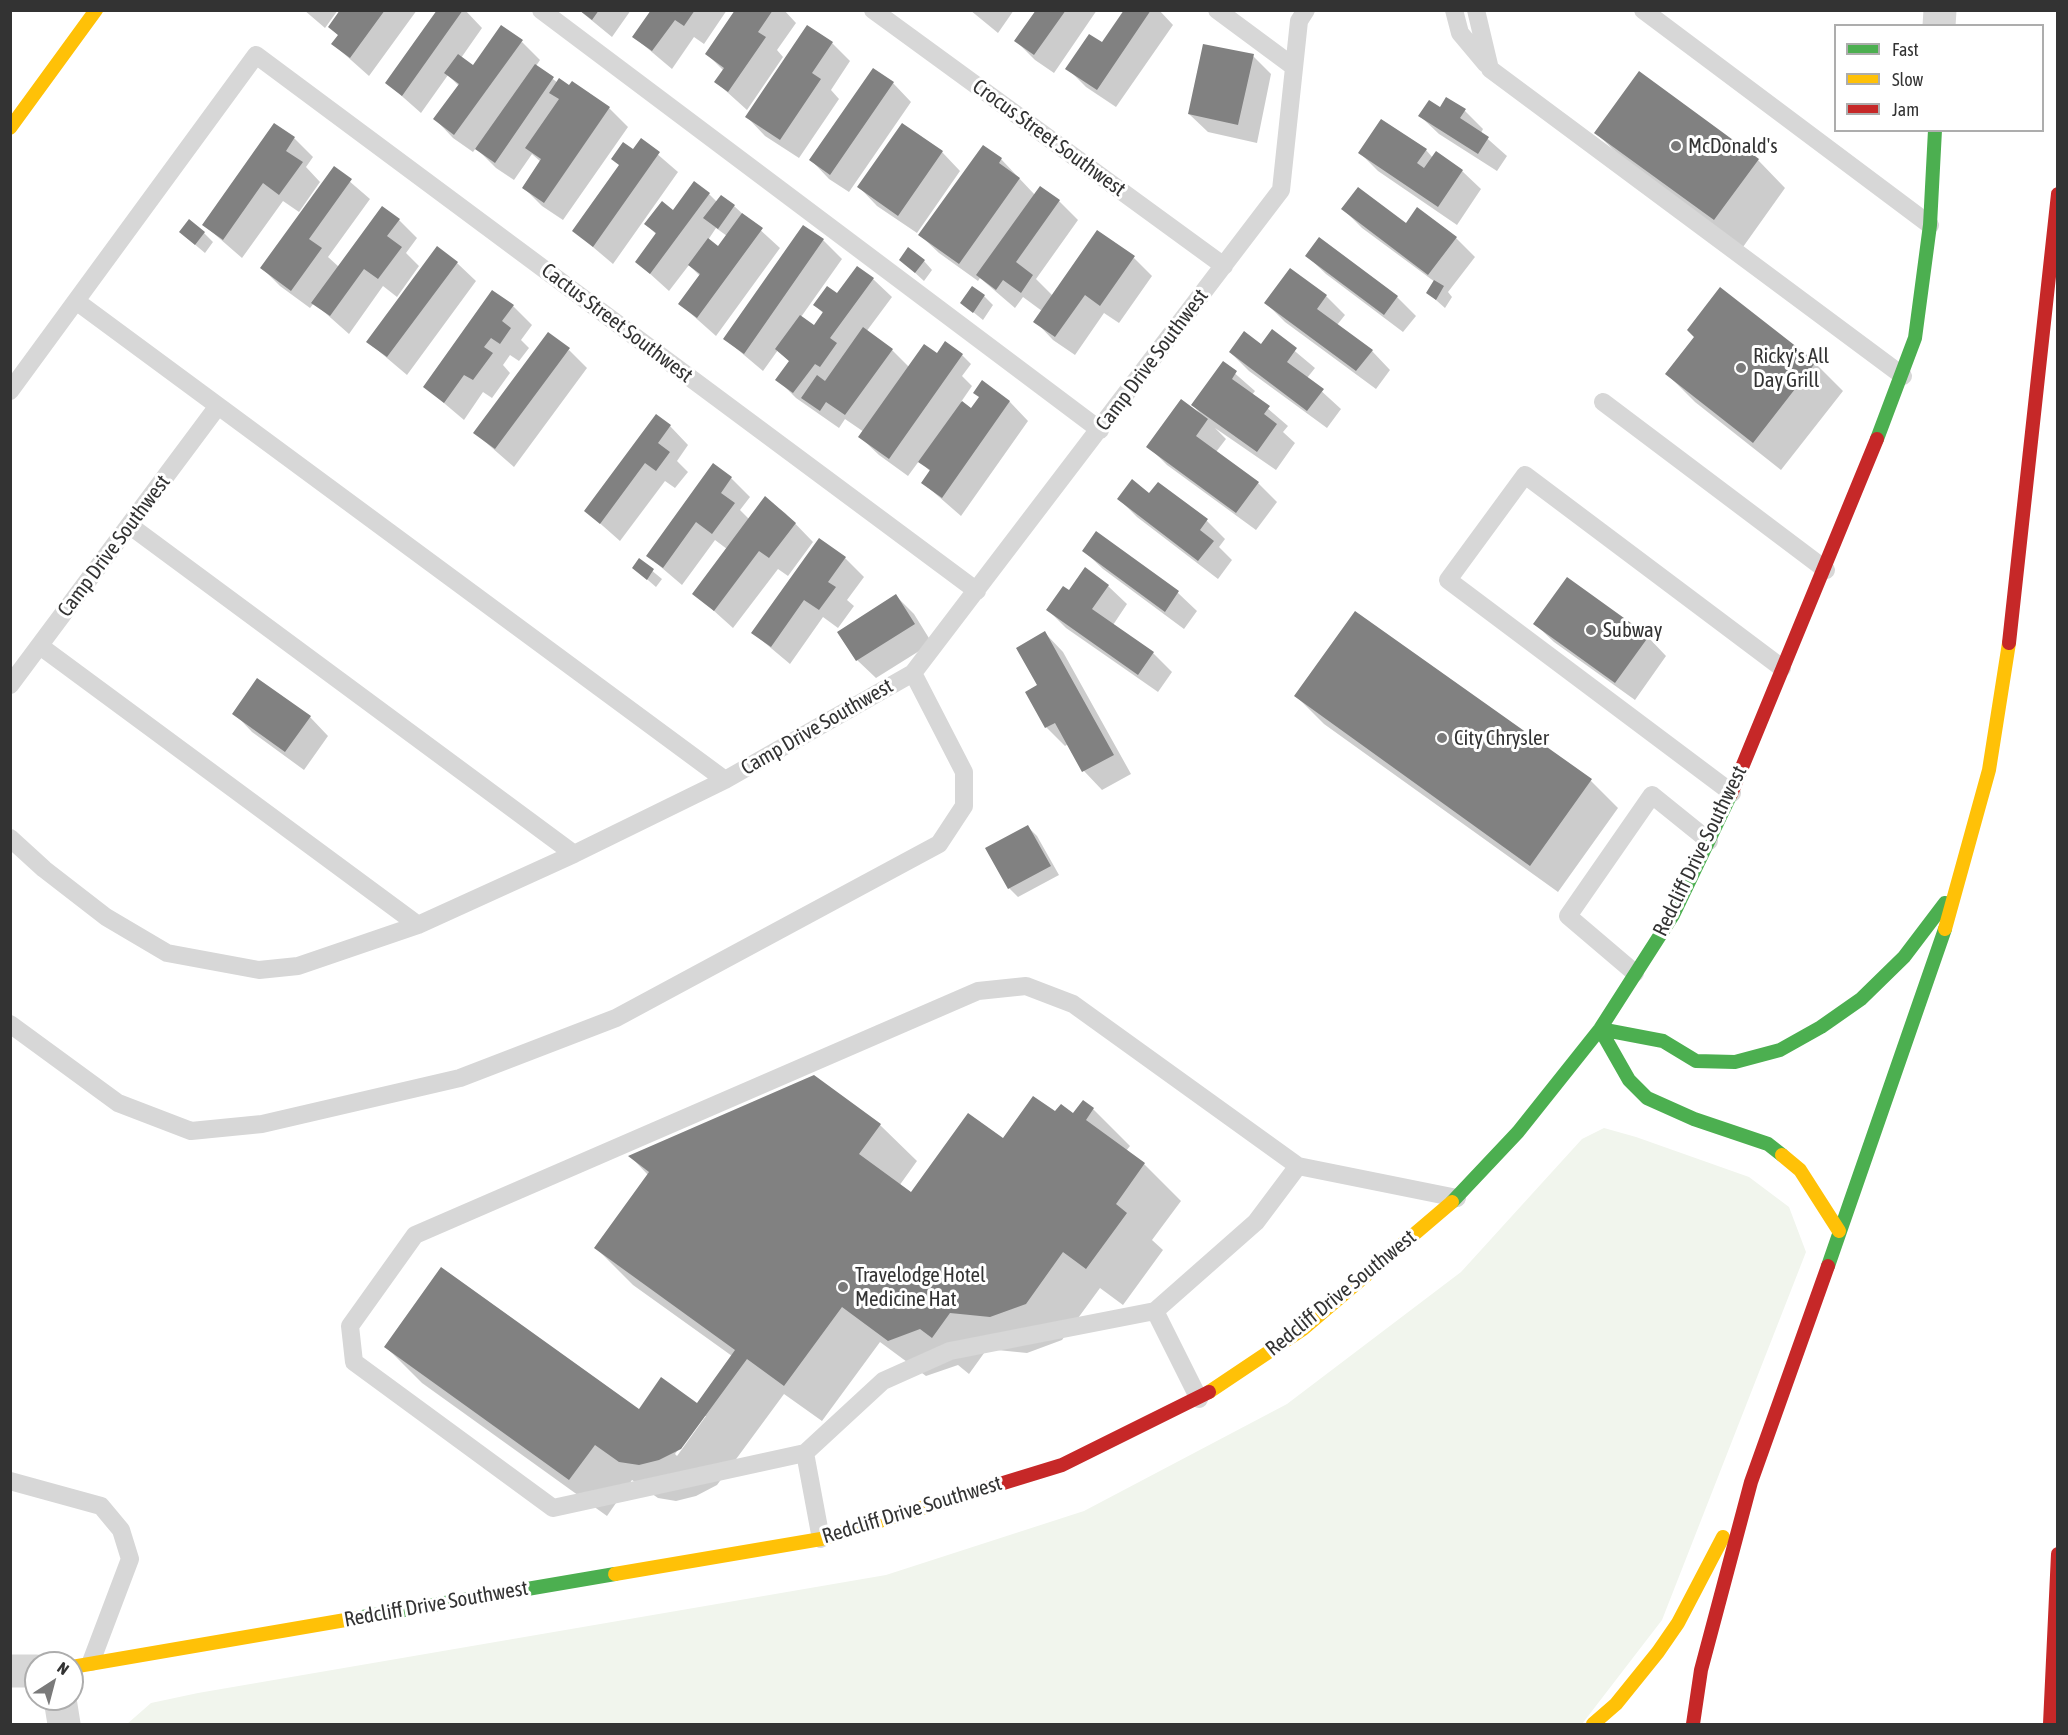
<!DOCTYPE html>
<style>
body{margin:0}
#map{position:relative;width:2068px;height:1735px;overflow:hidden;background:#fff;font-family:"Asap Condensed",sans-serif}
canvas{display:block}
.frame{position:absolute;inset:0;border:12px solid #333;pointer-events:none}
.legend{position:absolute;left:1834px;top:24px;width:210px;height:108px;box-sizing:border-box;background:#fff;border:2px solid #adadad;margin:0;padding:8px 10px;list-style:none;font-size:18px;color:#333}
.legend li{display:flex;align-items:center;gap:12px;height:30px}
.legend b{width:30px;border:2px solid #adadad}
.north{position:absolute;left:24px;top:1651px;width:60px;height:60px;box-sizing:border-box;background:#fff;border:2px solid #adadad;border-radius:50%;rotate:36deg;font-size:16px;font-weight:700;line-height:24px;text-align:center;color:#333}
.north::after{content:'';display:block;margin:auto;width:21px;height:27px;background:#7a7a7a;clip-path:polygon(50% 0,100% 100%,50% 72%,0 100%)}
</style>
<div id="map">
<canvas width="2068" height="1735"></canvas>
<div class="frame"></div>
<ul class="legend">
<li><b style="height:8px;background:#4caf50"></b>Fast</li>
<li><b style="height:8px;background:#ffc107"></b>Slow</li>
<li><b style="height:8px;background:#c62828"></b>Jam</li>
</ul>
<div class="north">N</div>
</div>
<script>
const ctx = document.querySelector('canvas').getContext('2d');
ctx.lineJoin = 'round';
function fill(path, color) { ctx.fillStyle = color; ctx.fill(path, 'evenodd'); }
const toPath = rows => new Path2D(rows.map(r => 'M' + r).join(''));
function trace(path, color, width, dash) { ctx.strokeStyle = color; ctx.lineWidth = width; ctx.lineCap = dash ? 'butt' : 'round'; ctx.setLineDash(dash || []); ctx.stroke(path); }
function drawText(font, color, halo, rows, align = 'center') {
  ctx.font = font + ' "Asap Condensed",sans-serif'; ctx.lineWidth = 6; ctx.setLineDash([]); ctx.textBaseline = 'middle'; ctx.strokeStyle = halo; ctx.fillStyle = color; for (const [text, x, y, turn = 0] of rows) {
    ctx.save(); ctx.translate(x, y); ctx.rotate((+turn || 0) * Math.PI / 180); ctx.textAlign = isNaN(turn) ? turn : align; if (halo) ctx.strokeText(text, 0, 0); ctx.fillText(text, 0, 0); ctx.restore();
  }
}
fill(toPath([
 [1604,1128,1636,1137,1749,1177,1789,1207,1806,1252,1662,1620,1582,1724,127,1724,151,1703,198,1693,886,1575,1084,1511,1287,1404,1461,1272,1582,1139]
]), '#f1f5ed');
fill(toPath([
 [304,10,338,10,325,28],
 [342,10,417,10,369,76,333,44,339,36,330,27],
 [438,10,465,10,482,28,461,58,473,67,522,42,540,60,536,66,558,83,569,87,572,83,609,108,628,127,563,220,542,206,523,187,541,162,532,154,514,180,496,168,476,148,473,152,453,138,435,119,459,86,448,75,421,113,387,83],
 [579,10,631,10,612,37],
 [653,10,727,10,704,44,694,37,672,69,634,37],
 [737,10,784,10,796,23,777,50,783,57,747,110,716,82,724,71,707,54],
 [970,10,1014,10,998,33],
 [1037,10,1097,10,1054,73,1035,60,1016,41],
 [1126,10,1159,10,1173,25,1116,107,1086,87,1067,68,1102,45],
 [832,43,850,61,831,90,839,99,799,158,765,136,747,117],
 [1253,56,1271,74,1257,143,1208,132,1189,114],
 [893,83,911,102,849,192,829,179,811,160],
 [1440,109,1465,111,1483,129,1481,133,1507,156,1497,171,1439,134,1420,116],
 [275,125,294,138,313,157,306,167,320,182,299,212,283,201,242,258,204,225],
 [1596,133,1758,160,1785,188,1743,247,1624,160],
 [641,140,678,172,613,264,574,231],
 [983,147,1001,159,1035,195,1041,188,1059,201,1078,220,1036,279,1053,296,1134,258,1152,276,1119,323,1104,313,1075,355,1053,340,1035,321,1042,311,1023,297,1015,308,980,278,978,281,939,253,920,235],
 [1426,150,1433,158,1462,171,1481,189,1457,225,1378,171,1360,153],
 [942,152,960,171,917,233,877,206,859,187],
 [334,168,370,199,328,257,339,267,399,220,417,238,406,253,419,266,397,297,383,286,349,334,314,303,310,308,280,286,262,268],
 [709,194,717,202,721,197,734,206,780,248,716,336,680,304,700,276,689,265,669,291,637,262,657,235,646,224],
 [716,228,727,236,719,248,708,240],
 [1343,209,1456,238,1475,257,1448,292,1452,297,1445,308,1428,293,1435,282,1362,228],
 [180,232,204,233,213,242,205,253],
 [823,240,842,259,801,317,814,327,824,314,815,305,873,279,892,297,866,332,892,350,909,367,962,355,971,364,962,376,972,386,961,402,972,410,980,398,982,382,1010,402,1028,421,961,516,923,483,931,472,919,461,908,476,879,455,860,437,864,432,845,419,839,428,796,398,777,379,790,362,778,350,763,371,725,339],
 [1307,256,1397,297,1416,316,1403,332,1326,274],
 [901,260,924,261,932,270,924,281],
 [457,263,476,281,407,375,368,342],
 [1290,270,1326,296,1345,315,1337,325,1372,351,1390,370,1376,389,1285,322,1266,303],
 [492,292,513,306,532,325,521,340,529,348,519,361,510,355,503,365,510,373,492,398,483,392,464,420,425,387],
 [984,296,993,305,983,320,962,303],
 [1272,332,1315,368,1307,378,1341,409,1327,428,1249,371,1230,352,1261,346],
 [1696,338,1815,363,1843,391,1781,470,1695,402,1667,374],
 [569,350,587,368,514,467,475,433],
 [1223,363,1255,391,1252,395,1288,426,1283,432,1295,443,1276,470,1215,428,1226,439,1216,452,1258,483,1277,502,1256,530,1167,465,1148,446,1202,416,1193,405],
 [670,426,688,445,677,461,688,472,675,488,665,481,620,541,586,511],
 [731,478,750,497,740,510,749,519,765,498,785,513,813,542,788,576,778,569,733,628,694,593,727,549,715,540,682,585,648,556],
 [1149,495,1207,521,1225,539,1219,547,1232,560,1218,579,1137,517,1119,499],
 [1097,533,1178,593,1197,611,1184,629,1103,569,1084,551],
 [820,540,845,558,864,577,847,600,854,606,838,628,823,617,790,664,753,633],
 [639,560,662,579,656,587,634,568],
 [1108,586,1127,604,1113,625,1153,653,1172,672,1158,692,1066,628,1048,610,1069,592],
 [896,596,914,614,932,643,876,678,857,660],
 [1535,624,1648,637,1666,656,1635,700,1554,642],
 [1045,633,1063,652,1131,774,1102,790,1084,771,1068,744,1065,746,1046,727,1039,686],
 [1296,696,1591,781,1618,808,1558,892,1324,724],
 [234,713,310,717,328,736,304,770,252,732],
 [1028,827,1037,836,1059,875,1018,897,1009,888],
 [1093,1109,1130,1146,1126,1151,1144,1164,1181,1201,1152,1240,1163,1250,1123,1305,1100,1288,1062,1340,1027,1353,987,1349,969,1374,958,1365,926,1376,880,1342,822,1421,784,1394,717,1485,696,1496,676,1501,658,1498,632,1480,607,1516,422,1383,386,1347,639,1411,697,1405,732,1356,633,1285,596,1248,648,1175,631,1157,880,1125,917,1161,899,1186,911,1194,1003,1140,1056,1114,1074,1115],
 [702,1416,706,1416,677,1456,675,1454]
]), '#0003');
fill(toPath([
 [340,10,385,10,350,58,331,44,338,35,328,27],
 [437,10,463,10,402,96,385,83],
 [579,10,599,10,592,20],
 [651,10,695,10,684,26,675,20,652,51,632,37],
 [735,10,773,10,758,32,766,37,728,92,714,82,724,68,705,54],
 [1036,10,1066,10,1034,55,1014,41],
 [1124,10,1151,10,1097,90,1065,69,1089,34,1102,42],
 [501,25,523,40,454,135,433,119,459,84,444,73,458,54,473,65],
 [807,25,833,42,812,73,821,79,780,140,745,117],
 [1203,44,1254,54,1238,125,1188,114],
 [535,64,554,77,495,163,475,149],
 [873,68,894,82,830,175,809,160],
 [1639,71,1759,159,1714,220,1594,133],
 [559,78,569,85,572,81,610,107,544,203,522,188,541,159,525,148,559,99,549,93],
 [1446,97,1466,109,1460,118,1489,137,1478,154,1418,116,1429,100,1440,107],
 [1381,119,1427,149,1417,163,1424,168,1436,151,1463,170,1438,207,1358,153],
 [274,123,295,137,286,151,303,162,279,195,263,183,223,240,202,225],
 [902,123,943,151,898,216,857,187],
 [641,138,660,152,593,247,572,231,619,165,611,159,623,142,633,149],
 [983,145,1002,158,999,163,1020,178,959,264,918,235],
 [334,166,352,179,309,239,322,248,291,291,260,268],
 [694,181,710,193,650,274,635,262,656,233,644,224,662,201,673,210],
 [1040,186,1060,200,1016,262,1033,275,1021,293,1003,280,996,290,976,275],
 [1358,187,1406,223,1417,207,1457,237,1428,275,1341,209],
 [721,195,735,205,718,229,703,218],
 [382,206,400,219,387,236,402,247,378,279,364,269,330,316,311,303],
 [742,213,763,228,697,318,678,304,700,274,688,265,708,238,718,246],
 [189,219,205,232,195,245,179,232],
 [803,225,824,239,744,354,723,339],
 [1097,230,1135,256,1100,306,1085,295,1055,337,1033,322],
 [1319,237,1398,296,1384,315,1305,256],
 [437,246,458,262,387,357,366,342],
 [908,247,925,260,915,273,899,260],
 [857,266,874,278,830,338,837,343,820,367,815,364,793,393,775,380,789,361,775,349,800,315,814,325,823,312,813,305,827,286,837,293],
 [1290,268,1327,295,1317,309,1373,350,1356,371,1264,303],
 [1434,280,1444,286,1436,300,1426,293],
 [972,286,985,295,973,313,960,303],
 [1720,287,1816,362,1753,443,1665,374,1694,337,1687,330],
 [492,290,514,305,502,321,511,328,500,344,491,338,484,347,493,353,473,380,464,375,444,403,423,387],
 [863,327,893,349,845,415,826,402,820,411,801,398,817,375,825,381],
 [1272,329,1297,348,1287,362,1324,389,1307,411,1229,352,1244,331,1261,344],
 [548,332,570,348,495,449,473,433],
 [945,341,963,354,889,459,858,437,924,344,937,353],
 [1223,361,1237,371,1232,379,1270,406,1264,414,1277,424,1257,452,1191,405],
 [982,380,1010,401,942,498,921,483,930,470,918,462,962,401,971,408,979,397,973,393],
 [1181,399,1208,419,1196,436,1259,482,1236,513,1146,447],
 [656,414,671,425,658,443,670,452,656,471,645,463,600,524,584,511],
 [713,463,732,477,721,493,735,503,712,534,696,522,663,568,646,556],
 [1132,479,1149,493,1158,482,1208,519,1200,530,1214,541,1198,561,1117,499],
 [765,496,796,523,769,558,759,551,714,611,692,594],
 [1096,531,1179,591,1165,612,1082,551],
 [819,538,846,557,828,582,836,587,819,610,804,600,771,647,751,633],
 [639,558,654,569,647,580,632,568],
 [1085,567,1109,585,1092,609,1154,652,1138,675,1046,610,1063,586,1069,590],
 [1567,577,1649,636,1615,683,1533,624],
 [896,594,915,624,856,661,837,632],
 [1355,611,1592,779,1530,866,1294,696],
 [1045,631,1114,755,1082,772,1055,723,1045,728,1025,692,1037,685,1016,648],
 [257,678,311,716,285,752,232,714],
 [1028,825,1051,866,1008,889,985,848],
 [814,1075,881,1124,859,1154,911,1192,968,1113,1003,1138,1033,1096,1055,1111,1061,1104,1073,1113,1083,1100,1094,1108,1086,1120,1145,1163,1116,1204,1127,1213,1086,1269,1063,1252,1026,1304,990,1317,950,1313,932,1338,920,1329,888,1341,842,1307,784,1386,747,1359,681,1449,659,1460,639,1465,619,1462,595,1445,569,1480,384,1347,441,1267,639,1409,661,1377,697,1403,735,1350,594,1248,649,1172,628,1156]
]), '#818181');
trace(toPath([
 [541,10,1100,430],
 [873,10,1224,266],
 [1217,10,1294,67],
 [1454,10,1460,33,1486,64],
 [1476,10,1490,69,1903,376],
 [1643,10,1930,225],
 [76,301,725,780],
 [10,391,256,55,977,591],
 [1603,402,1826,570],
 [129,525,574,854],
 [40,646,418,925],
 [10,685,218,406],
 [1732,793,1448,580,1525,475,1782,668],
 [10,838,44,869,106,917,167,953,259,970,298,966,418,925,574,854,725,780,913,673,1281,190,1299,21,1306,10],
 [1635,973,1568,916,1652,795,1709,841],
 [10,1024,118,1103,191,1131,262,1124,460,1078,616,1018,939,844,964,806,964,772,913,673],
 [1298,1166,1073,1004,1026,986,978,991,415,1235,350,1326,354,1362,553,1508,805,1453,883,1381,950,1351,1155,1311,1256,1222,1298,1166,1457,1198],
 [1155,1311,1199,1399],
 [805,1453,821,1539],
 [10,1481,101,1506,121,1530,130,1559,91,1662]
]), '#d7d7d7', 18);
trace(toPath([
 [1939,26,1940,10],
 [10,1671,36,1671],
 [60,1699,64,1724]
]), '#d7d7d7', 33);
trace(toPath([
 [1877,439,1915,338,1930,225,1935,130],
 [1600,1029,1663,1041,1696,1061,1735,1062,1780,1050,1821,1027,1861,999,1904,957,1945,903],
 [1600,1029,1629,1080,1647,1098,1694,1119,1768,1144,1782,1155],
 [1452,1202,1518,1132,1600,1029,1673,915,1731,794],
 [1828,1266,1945,929],
 [357,1618,615,1574]
]), '#4caf50', 14);
trace(toPath([
 [10,128,96,10],
 [1945,929,1989,770,2009,643],
 [1782,1155,1800,1170,1839,1231],
 [1209,1392,1303,1329,1452,1202],
 [615,1574,821,1539,938,1503],
 [72,1667,357,1618],
 [1593,1724,1616,1704,1658,1652,1678,1623,1723,1537]
]), '#ffc107', 14);
trace(toPath([
 [2009,643,2058,194],
 [1731,794,1877,439],
 [938,1503,1062,1465,1209,1392],
 [1693,1724,1701,1670,1751,1482,1828,1266],
 [2050,1724,2058,1554]
]), '#c62828', 14);
for (const [x, y, r, color] of [
 [1676,146,6,"#7a7a7a"],
 [1741,368,6,"#7a7a7a"],
 [1591,630,6,"#7a7a7a"],
 [1442,738,6,"#7a7a7a"],
 [843,1287,6,"#7a7a7a"]
]) { const dot = new Path2D(); dot.arc(x, y, r, 0, 2 * Math.PI); ctx.fillStyle = color; ctx.fill(dot); trace(dot, '#fff', 2); }
drawText('21px', '#333', '#fff', [
 ["Crocus Street Southwest",1049,138,36],
 ["Cactus Street Southwest",617,323,37],
 ["Camp Drive Southwest",1152,360,-53],
 ["Camp Drive Southwest",114,546,-53],
 ["Camp Drive Southwest",817,727,-30],
 ["Redcliff Drive Southwest",1700,851,-64],
 ["Redcliff Drive Southwest",1341,1293,-39],
 ["Redcliff Drive Southwest",912,1510,-17],
 ["Redcliff Drive Southwest",436,1604,-10]
]);
drawText('21px', '#333', '#fff', [
 ["McDonald's",1688,146],
 ["Ricky's All",1753,356],
 ["Day Grill",1753,380],
 ["Subway",1603,630],
 ["City Chrysler",1454,738],
 ["Travelodge Hotel",855,1275],
 ["Medicine Hat",855,1299]
], 'left');
</script>
